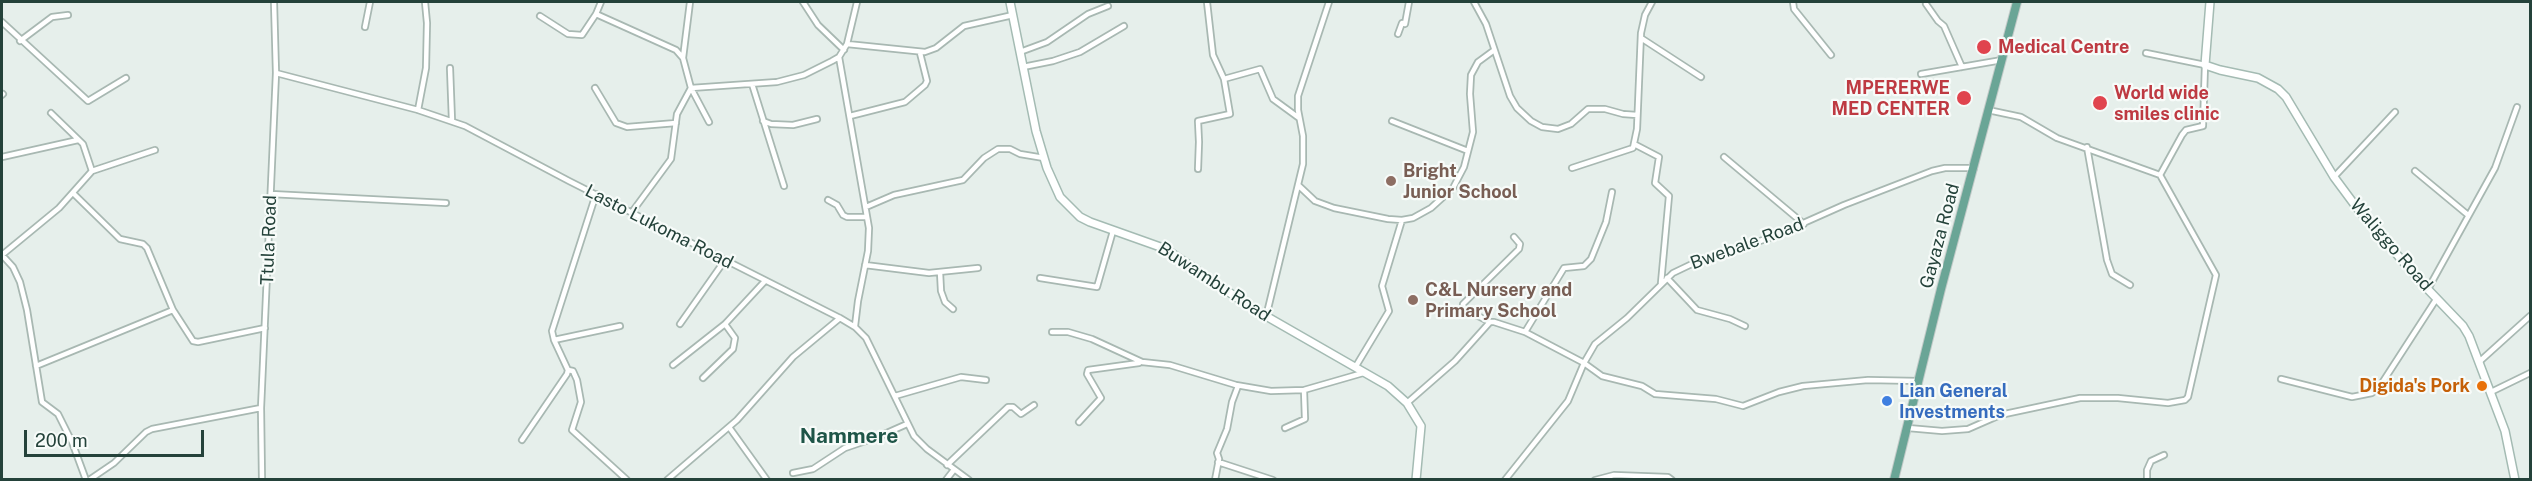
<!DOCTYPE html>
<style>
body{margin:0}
#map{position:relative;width:2532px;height:481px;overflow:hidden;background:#e6efeb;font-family:"Public Sans",sans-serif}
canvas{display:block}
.frame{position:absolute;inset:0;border:3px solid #24423a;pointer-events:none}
.scale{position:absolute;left:24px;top:430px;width:180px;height:27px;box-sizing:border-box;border:3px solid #24423a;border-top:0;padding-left:8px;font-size:18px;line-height:21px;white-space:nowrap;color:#24423a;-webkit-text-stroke:4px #f7fbf9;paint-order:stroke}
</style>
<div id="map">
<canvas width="2532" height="481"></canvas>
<div class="frame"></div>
<div class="scale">200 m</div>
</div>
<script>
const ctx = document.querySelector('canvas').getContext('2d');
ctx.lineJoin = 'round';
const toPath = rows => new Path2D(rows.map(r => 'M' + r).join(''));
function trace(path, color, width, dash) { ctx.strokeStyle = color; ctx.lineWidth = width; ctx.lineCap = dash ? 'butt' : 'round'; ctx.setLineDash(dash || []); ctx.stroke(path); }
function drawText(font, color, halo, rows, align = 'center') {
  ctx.font = font + ' "Public Sans",sans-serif'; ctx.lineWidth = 4.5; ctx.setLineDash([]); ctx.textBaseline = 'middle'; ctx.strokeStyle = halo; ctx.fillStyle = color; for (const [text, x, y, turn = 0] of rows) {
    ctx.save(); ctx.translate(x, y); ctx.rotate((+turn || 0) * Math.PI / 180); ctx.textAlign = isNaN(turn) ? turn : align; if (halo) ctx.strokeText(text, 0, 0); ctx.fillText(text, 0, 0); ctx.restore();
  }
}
const street = toPath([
 [803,2,818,25,844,50],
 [1474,2,1486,24,1510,96,1517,108,1531,121,1542,127,1558,129,1571,124,1588,109,1605,109,1623,114,1637,115],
 [1793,2,1794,9,1831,55],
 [1926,4,1938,21,1944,26,1962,67],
 [596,14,676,50,683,58,691,88,709,122],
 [540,16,568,34,582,35,596,14,601,2],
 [2,22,88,101,126,78],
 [365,27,370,2],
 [1398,34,1402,23,1405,24,1409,2],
 [1641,38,1701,77],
 [20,41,52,17,68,15],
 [847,44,925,52,936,48,964,26,1013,15],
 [1020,52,1047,42,1088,14,1108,6],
 [839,57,869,228,868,251,858,301,855,326],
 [683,58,690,2],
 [1023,67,1053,61,1080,52,1124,26],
 [450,68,452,121],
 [276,73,418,110,465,126,569,181,840,318,855,327,866,338,914,436,927,449,969,480],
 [1921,74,2002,60],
 [1224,79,1260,69,1273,99,1299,118],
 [752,84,784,186],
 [595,88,616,123,627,127,676,123],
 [2,95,3,94],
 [418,110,426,68,427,23,425,2],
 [1988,110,2021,117,2057,138,2160,175],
 [51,113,83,144,92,171],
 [850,116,905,102,925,85,927,81,920,53],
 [763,121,771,124,793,125,817,119],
 [1392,121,1468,151],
 [1634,144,1659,157,1655,183,1669,196,1661,283],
 [2087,147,2107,260,2112,274,2130,285],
 [2,157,78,140],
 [1724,157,1804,224],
 [1572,168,1633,148,1637,129,1641,33,1645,15,1652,2],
 [1198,169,1199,142,1198,121,1230,114,1224,79,1213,55,1207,2],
 [2415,171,2468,215],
 [2334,177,2395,112],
 [1298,185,1315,201,1334,208,1388,219,1402,220,1413,218,1431,208,1453,188,1464,167,1473,132,1470,94,1471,75,1478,62,1493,51],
 [74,194,120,239,143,244,147,248,173,310,193,341,198,342,265,328],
 [271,194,446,203],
 [596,194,552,331,554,340,620,326],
 [828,200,837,205,843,215,847,217,867,217],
 [866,207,894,195,963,180,984,158,998,149,1010,149,1020,154,1044,158],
 [632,212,671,159,677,114,691,88,777,82,804,75,832,61,839,57,847,44,857,2],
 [2,255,13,267,20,282,27,310,42,402,58,414,72,442,86,480],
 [2,255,59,208,92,171,155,150],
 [865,265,929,273,978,268],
 [940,272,941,291,945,302,953,309],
 [1040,278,1097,287,1113,231],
 [1667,278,1697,310,1730,319,1745,326],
 [2428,289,2495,168,2517,107],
 [1266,317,1303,164,1303,136,1298,110,1298,96,1329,2],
 [1490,322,1464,309,1463,304,1519,249,1520,244,1514,237],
 [680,324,725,260],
 [1052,332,1068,332,1092,339,1142,362,1170,365,1236,385,1271,391,1304,390,1363,373],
 [1525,332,1564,268,1584,266,1591,259,1606,222,1612,192],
 [2479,362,2530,316],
 [673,365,725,324,765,281],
 [36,366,173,310],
 [1356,366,1389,311,1382,286,1402,220],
 [568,370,573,371,577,380,581,402,572,430,627,480],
 [703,378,733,349,735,338,725,324],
 [2281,379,2352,397,2372,393,2382,383,2437,298],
 [2491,392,2530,373],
 [895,396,961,377,986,380],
 [1407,403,1455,361,1490,322,1494,322,1525,332,1584,363,1602,376,1642,386,1655,394,1716,399,1743,406,1779,392,1803,386,1868,380,1919,381],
 [1079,422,1101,398,1087,374,1088,370,1139,363],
 [729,427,767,480],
 [1285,428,1305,419,1304,390],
 [1908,428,1942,431,1968,429,2000,415,2080,398,2118,398,2168,403,2185,400,2188,397,2216,275,2160,175,2182,135,2186,130,2203,126,2205,65,2146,53],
 [522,440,567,374,568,370,554,340],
 [1218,462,1273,480],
 [947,465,1008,407,1013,407,1021,414,1034,405],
 [793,473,813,469,845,448,880,436,907,424],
 [89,480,114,463,146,432,152,429,261,408],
 [262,480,261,408,276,73,274,2],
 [667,480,737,420,793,357,840,318],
 [946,480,953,471],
 [1215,480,1219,459,1217,453,1227,429,1232,402,1238,386],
 [1505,480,1568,401,1584,363,1595,344,1627,318,1673,273,1696,262,1772,237,1844,205,1932,171,1945,168,1974,168],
 [1595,480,1614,475,1668,477,1672,480],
 [2147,480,2147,470,2151,461,2164,455]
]);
const secondary = toPath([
 [1010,2,1036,131,1047,168,1060,197,1080,217,1090,222,1166,249,1252,308,1388,386,1407,403,1421,426,1416,480],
 [2210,2,2205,65,2220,70,2258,78,2278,89,2286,97,2334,177,2357,208,2418,279,2463,326,2469,336,2505,431,2515,480]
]);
const primary = toPath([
 [1894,480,1941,289,2017,2]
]);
trace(street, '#a8b8b2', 8);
trace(secondary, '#a4bbb3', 10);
trace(primary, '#c2cac8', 10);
trace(street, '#fff', 4.5);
trace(secondary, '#fff', 7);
trace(primary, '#6aa596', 8);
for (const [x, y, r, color] of [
 [1984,47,8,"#e0444e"],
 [1964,98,8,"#e0444e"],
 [2100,103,8,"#e0444e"],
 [1391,181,6,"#8d6e63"],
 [1413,300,6,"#8d6e63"],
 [2482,386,6,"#e8710a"],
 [1887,401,6,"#3f7fe0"]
]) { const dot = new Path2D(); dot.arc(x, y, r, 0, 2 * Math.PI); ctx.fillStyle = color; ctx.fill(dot); trace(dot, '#f7fbf9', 2); }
drawText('bold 18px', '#be3a42', '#f7fbf9', [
 ["Medical Centre",1998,47],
 ["MPERERWE",1950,88,"right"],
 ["MED CENTER",1950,109,"right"],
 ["World wide",2114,93],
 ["smiles clinic",2114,114]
], 'left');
drawText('bold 18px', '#785e54', '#f7fbf9', [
 ["Bright",1403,171],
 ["Junior School",1403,192],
 ["C&L Nursery and",1425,290],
 ["Primary School",1425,311]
], 'left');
drawText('18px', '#24423a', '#f7fbf9', [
 ["Lasto Lukoma Road",659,227,27],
 ["Gayaza Road",1940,236,-75],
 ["Ttula Road",269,240,-88],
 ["Bwebale Road",1747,244,-20],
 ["Waliggo Road",2391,245,49],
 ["Buwambu Road",1214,282,33]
]);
drawText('bold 18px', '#c56008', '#f7fbf9', [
 ["Digida's Pork",2470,386]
], 'right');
drawText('bold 18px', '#366cbe', '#f7fbf9', [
 ["Lian General",1899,391],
 ["Investments",1899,412]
], 'left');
drawText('bold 21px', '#1f5548', '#f7fbf9', [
 ["Nammere",849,437]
]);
</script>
